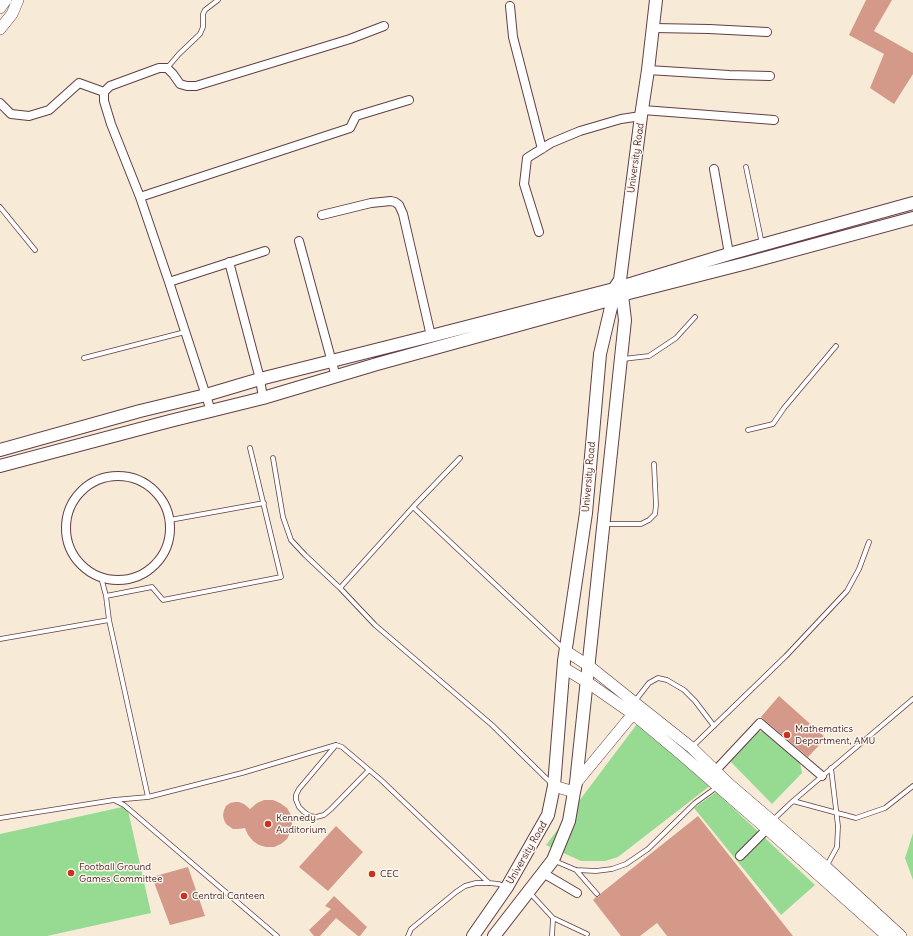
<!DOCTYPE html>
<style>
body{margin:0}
canvas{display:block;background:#f7ebd8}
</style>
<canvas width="913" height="936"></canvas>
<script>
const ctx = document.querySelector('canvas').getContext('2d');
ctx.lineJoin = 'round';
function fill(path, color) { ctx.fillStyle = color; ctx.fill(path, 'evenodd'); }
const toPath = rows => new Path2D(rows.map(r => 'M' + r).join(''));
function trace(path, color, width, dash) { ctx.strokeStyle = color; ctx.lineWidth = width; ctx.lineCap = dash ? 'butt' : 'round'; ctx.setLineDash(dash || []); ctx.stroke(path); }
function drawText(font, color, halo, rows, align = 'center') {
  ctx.font = font + ' Delius,sans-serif'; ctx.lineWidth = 3; ctx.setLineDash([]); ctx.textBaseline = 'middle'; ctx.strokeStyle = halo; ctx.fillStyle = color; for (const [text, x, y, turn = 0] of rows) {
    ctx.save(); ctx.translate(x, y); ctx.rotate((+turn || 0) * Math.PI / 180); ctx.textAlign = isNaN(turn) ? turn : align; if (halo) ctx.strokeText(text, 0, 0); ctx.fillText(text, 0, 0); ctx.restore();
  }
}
fill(toPath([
 [637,724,711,785,618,857,605,861,581,861,546,845],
 [764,731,800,763,802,773,772,804,730,761,755,732],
 [716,792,815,885,781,915,694,808],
 [127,806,151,913,47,936,0,936,0,834],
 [913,833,913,880,905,858]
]), '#97db93');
fill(toPath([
 [866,0,892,0,874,31,913,53,913,74,894,104,870,88,884,54,849,35],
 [779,696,826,738,808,757,761,717],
 [264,800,273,800,280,803,287,808,291,815,292,823,291,831,287,839,281,844,274,847,266,847,259,845,253,841,248,835,245,828,238,829,233,829,226,824,224,820,223,815,224,810,226,806,230,803,235,802,239,802,244,804,250,809,257,803],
 [698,816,793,936,667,936,657,923,640,936,621,936,593,900,596,897,599,897,600,894],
 [336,826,363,852,328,891,299,867],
 [188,867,205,916,170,925,152,877],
 [334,896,367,927,360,936,358,936,336,918,320,936,314,936,309,930,331,909,325,906]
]), '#d5998a');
const service = toPath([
 [167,68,179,54,200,34,203,27,203,14,205,10,218,0],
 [746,167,762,244],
 [0,207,35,250],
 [84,358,185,332],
 [623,359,649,356,676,338,695,317],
 [748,430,773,424,784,408,836,346],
 [273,458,283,517,291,540,305,555,340,588,413,507,460,458],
 [413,507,564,649],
 [170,520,264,503],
 [604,524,641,524,649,520,655,514,656,505,654,464],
 [340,588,375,625,492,725,551,783],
 [106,596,152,587,163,600,281,577,250,448],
 [109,620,148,797],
 [0,639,109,620,106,596,101,577],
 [635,701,649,683,658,678,667,680,684,690,695,701,714,726],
 [336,745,299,789,296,795,296,800,299,807,304,812,310,816,316,817,324,815,331,809,369,770],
 [692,747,786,656,847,591,859,569,869,542],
 [114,800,148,797,242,773,336,745,342,747,381,780,489,883],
 [793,801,856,818,885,808,913,786],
 [0,818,114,800,124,805,277,936],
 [773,820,793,801,913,699],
 [555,861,576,870,596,871,612,869,626,864,648,849,695,803,717,787],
 [826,867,837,847,838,826,831,768],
 [576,870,597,894],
 [530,893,553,918,587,934],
 [408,936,411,929,456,892,465,886,476,883,489,883,499,884,505,887],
 [552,936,553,918]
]);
const minor = toPath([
 [510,6,513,37,542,149],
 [654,28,709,29,767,32],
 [648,70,729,75,770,76],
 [0,103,11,114,29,116,49,110,79,83,104,92],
 [643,110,774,120],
 [714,169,729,254],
 [140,197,350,128,356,116,409,100],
 [322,215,371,203,391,201,395,202,399,205,403,214,431,336],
 [539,232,524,184,527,158,551,143,580,131,621,119,641,116],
 [299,241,336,377],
 [229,262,260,379,263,398],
 [169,282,265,251],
 [211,411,169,282,140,197,111,124,104,101,104,92,110,86,159,68,167,68,173,74,180,84,187,86,196,86,350,39,384,26],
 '66 528a52 52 0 1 1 104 0a52 52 0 1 1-104 0Z',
 [715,771,760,723,822,776],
 [740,856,767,829,769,824],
 [543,873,577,893]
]);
const tertiary = toPath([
 [0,8,6,0],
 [0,29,12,14,18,0],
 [566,651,589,666,634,702,692,748,729,784,826,867,901,936],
 [564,668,587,682,633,714,682,755,767,829,887,936],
 [576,783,637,709],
 [554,786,574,792]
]);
const secondary = toPath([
 [0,450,140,411,206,395,260,379,431,336,614,289,729,254,913,203],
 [0,466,170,421,263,398,377,364,613,299,629,293,747,263,913,218],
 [473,936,507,887,548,815,554,786,564,661,586,513,600,354,613,299,614,289,620,280,641,116,648,70,656,0],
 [494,936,553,860,569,821,574,792,576,783,625,320,621,287]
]);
trace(service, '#643e45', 5.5);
trace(minor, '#643e45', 10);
trace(tertiary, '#643e45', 12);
trace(secondary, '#643e45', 14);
trace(service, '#fff', 4);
trace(minor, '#fff', 8);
trace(tertiary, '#fff', 11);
trace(secondary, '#fff', 12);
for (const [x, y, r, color] of [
 [787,735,4,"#c8321e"],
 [268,824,4,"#c8321e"],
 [71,873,4,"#c8321e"],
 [372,874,4,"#c8321e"],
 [184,896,4,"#c8321e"]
]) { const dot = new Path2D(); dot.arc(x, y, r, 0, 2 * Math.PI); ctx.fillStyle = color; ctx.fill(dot); trace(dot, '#fbf7ec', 1.5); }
drawText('10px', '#4a1f2b', '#fbf7ec', [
 ["University Road",636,158,-82],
 ["University Road",589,477,-85],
 ["University Road",527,853,-60]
]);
drawText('10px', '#4a1f2b', '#fbf7ec', [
 ["Mathematics",795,729],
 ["Department, AMU",795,741],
 ["Kennedy",276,818],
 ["Auditorium",276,830],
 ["Football Ground",79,867],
 ["Games Committee",79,879],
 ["CEC",380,874],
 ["Central Canteen",192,896]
], 'left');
</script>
